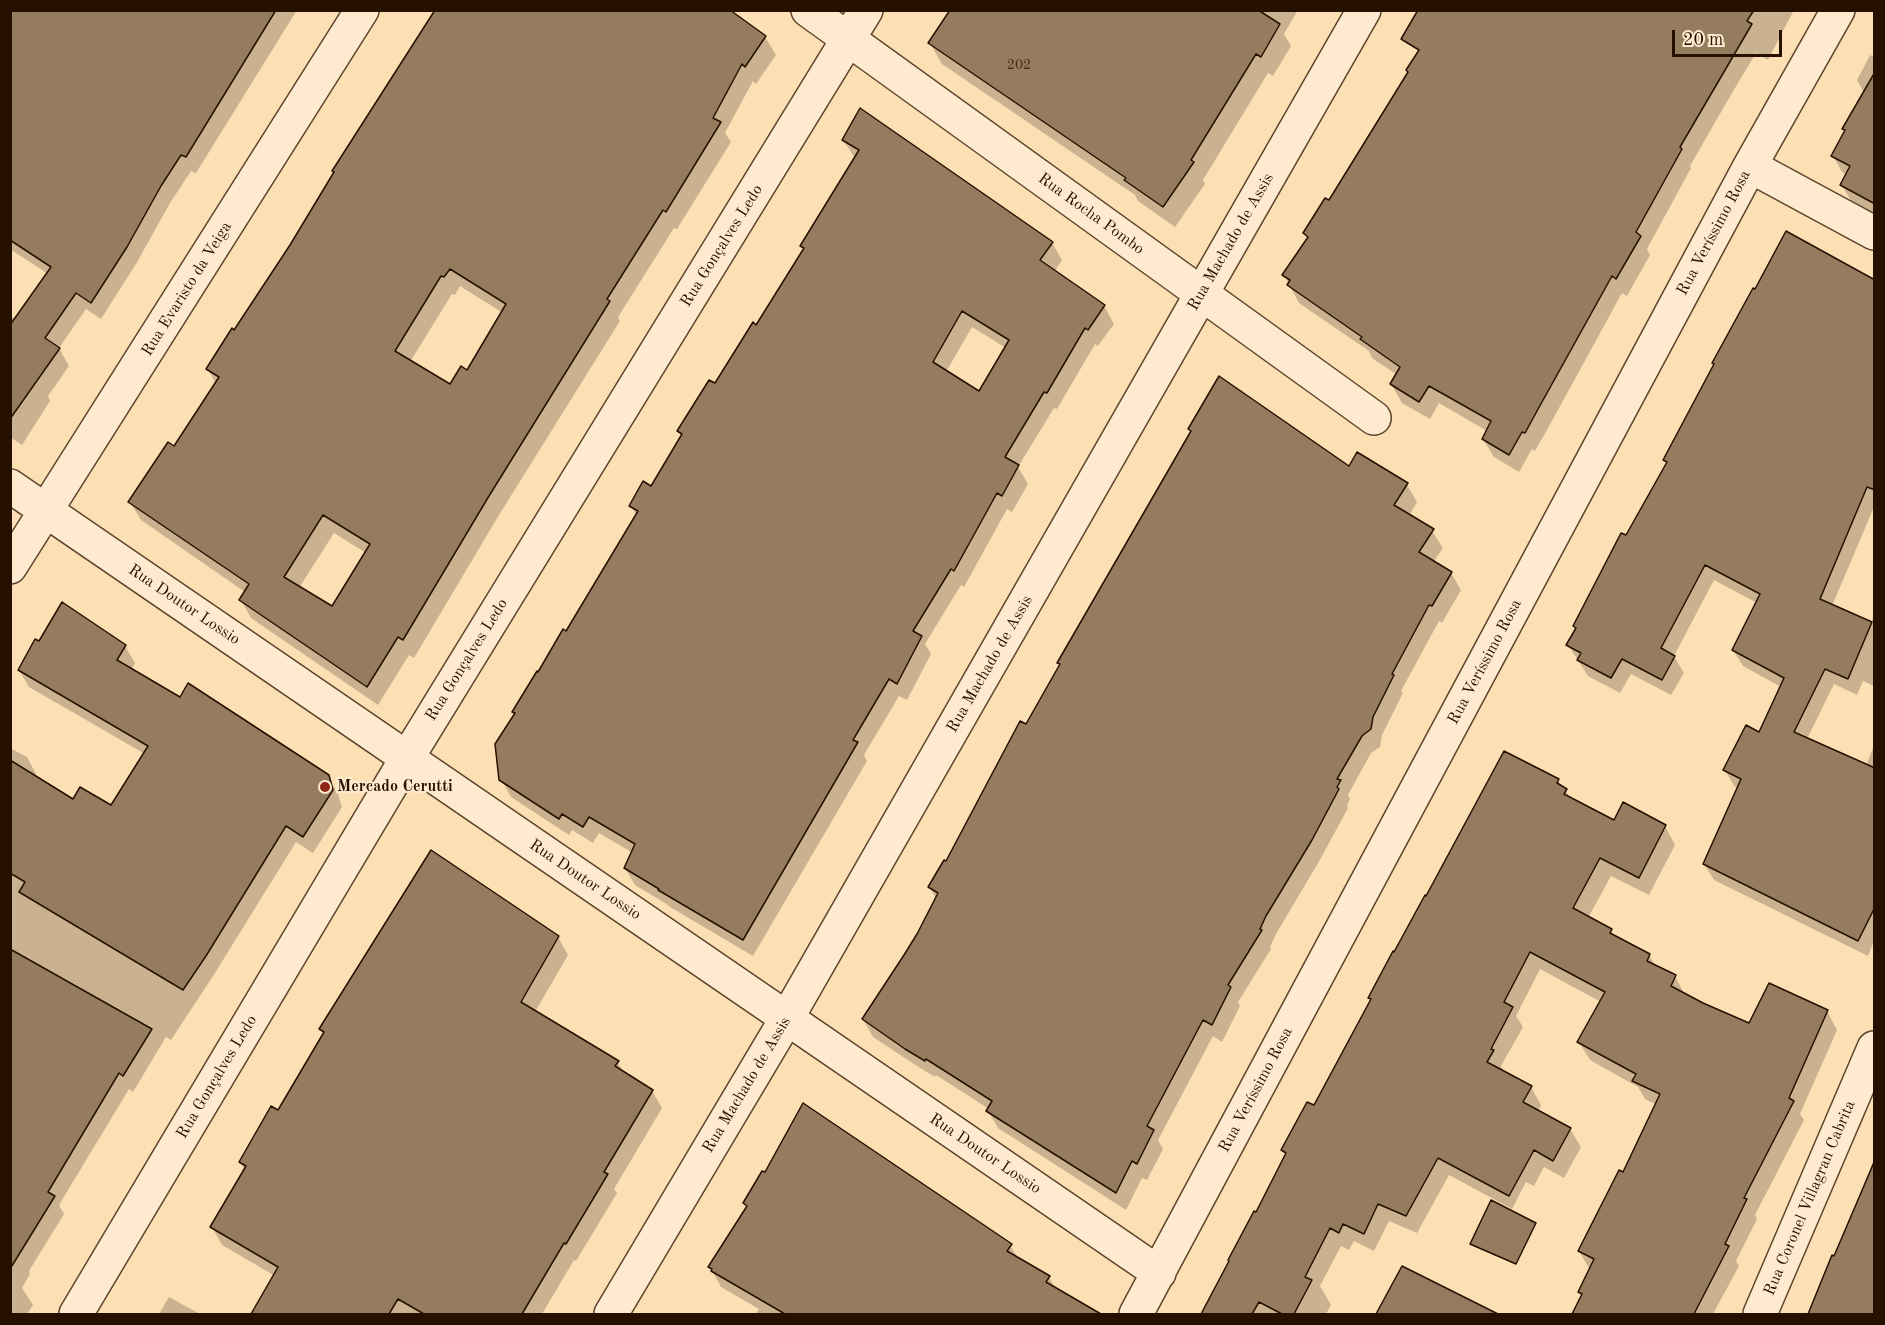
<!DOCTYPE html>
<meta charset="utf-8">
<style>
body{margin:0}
#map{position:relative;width:1885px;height:1325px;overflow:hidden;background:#fddfb4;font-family:"Old Standard TT",serif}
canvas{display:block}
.frame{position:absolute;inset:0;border:12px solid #261000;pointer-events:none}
.scale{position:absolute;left:1672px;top:30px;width:110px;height:27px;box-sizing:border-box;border:3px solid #261000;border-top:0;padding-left:8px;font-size:18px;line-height:21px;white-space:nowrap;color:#261000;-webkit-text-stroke:4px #feeace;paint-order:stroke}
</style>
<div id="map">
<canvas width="1885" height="1325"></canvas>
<div class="frame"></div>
<div class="scale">20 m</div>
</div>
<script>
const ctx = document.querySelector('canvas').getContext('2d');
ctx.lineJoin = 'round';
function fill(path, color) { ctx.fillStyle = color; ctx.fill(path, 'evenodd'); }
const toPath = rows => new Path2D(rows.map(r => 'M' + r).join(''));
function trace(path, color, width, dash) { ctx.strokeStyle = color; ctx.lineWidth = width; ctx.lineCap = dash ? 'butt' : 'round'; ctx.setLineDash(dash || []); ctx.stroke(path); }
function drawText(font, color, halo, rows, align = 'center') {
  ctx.font = font + ' "Old Standard TT",serif'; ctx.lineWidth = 4.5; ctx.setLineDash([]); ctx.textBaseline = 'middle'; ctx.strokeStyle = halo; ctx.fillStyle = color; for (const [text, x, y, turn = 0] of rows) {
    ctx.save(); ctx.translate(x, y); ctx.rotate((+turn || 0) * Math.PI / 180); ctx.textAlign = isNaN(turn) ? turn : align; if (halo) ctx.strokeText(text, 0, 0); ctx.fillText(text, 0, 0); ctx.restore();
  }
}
fill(toPath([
 [10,10,297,10,196,173,191,171,170,203,136,264,101,319,86,309,59,348,69,366,48,396,50,401,22,445,10,437,10,316,16,320,48,274,13,251,10,255],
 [952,10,1298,10,1284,34,1291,46,1273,76,1268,73,1203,180,1205,184,1175,227,1138,201,1135,195,942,64,930,43],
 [1482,10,1794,10,1768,60,1756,53,1732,93,1690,166,1691,168,1647,249,1650,255,1627,296,1622,293,1547,430,1535,451,1532,449,1519,472,1494,457,1483,439,1487,431,1439,403,1430,419,1402,403,1391,384,1397,375,1372,358,1369,351,1299,303,1284,275,1308,239,1305,233],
 [765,37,776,55,756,84,753,81,725,133,731,142,677,229,674,228,618,317,620,321,499,515,414,658,409,655,378,705,251,618,241,600,245,592,141,520,130,502,175,448,216,384,208,369,235,332],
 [460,286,503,313,468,372,450,386,410,362,452,294,455,295],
 [334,533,366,553,332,608,299,588],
 [1870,55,1874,57,1874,214,1851,201,1842,185,1847,175,1842,172,1833,156,1846,132,1844,129,1864,93,1857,80],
 [843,140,1052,243,1062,260,1054,272,1104,306,1114,324,1098,346,1095,344,1057,409,1054,408,1018,467,1028,484,1012,512,1007,509,964,587,961,585,925,644,931,654,907,700,899,696,864,755,867,761,753,956,670,907,668,905,635,885,625,868,633,853,599,833,593,843,572,830,569,835,511,797,501,779,516,715,514,712,567,633,636,515,631,506,652,488,682,437,679,431,715,385,757,327,804,250,801,246,855,158],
 [972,327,1006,348,980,393,946,372],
 [1874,301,1874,507,1832,606,1871,623,1874,615,1874,686,1863,681,1857,695,1834,684,1807,739,1866,766,1874,745,1874,941,1868,956,1714,880,1704,864,1738,788,1734,786,1725,770,1759,734,1781,687,1743,666,1733,650,1757,603,1714,580,1674,656,1684,673,1671,695,1631,674,1620,693,1588,676,1568,645,1576,629,1575,626,1667,465,1665,460],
 [1190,429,1407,485,1417,502,1409,516,1432,531,1443,548,1434,561,1451,573,1461,590,1442,623,1439,621,1401,691,1403,693,1382,735,1380,747,1371,753,1348,795,1350,799,1347,805,1348,808,1321,858,1276,934,1270,947,1271,949,1238,1002,1240,1006,1222,1042,1213,1036,1158,1140,1163,1149,1147,1180,1142,1178,1126,1210,998,1128,988,1111,989,1109,936,1075,935,1077,917,1066,873,1037,863,1019,892,981,936,899,930,887,947,863,1061,666,1059,663,1192,433],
 [125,646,135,663,131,670,180,699,328,776,338,794,342,807,313,853,296,842,215,973,171,1040,166,1037,133,1092,129,1089,59,1205,64,1214,29,1271,30,1274,22,1288,33,1305,27,1314,10,1314,10,748,27,757,36,774,34,777,73,801,111,807,145,754,29,687,19,670],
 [1558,780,1571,799,1615,822,1665,826,1675,845,1649,895,1611,876,1588,918,1611,930,1615,937,1649,955,1656,967,1675,976,1685,995,1750,1025,1827,1011,1837,1030,1800,1114,1804,1120,1755,1215,1757,1219,1736,1261,1739,1266,1713,1314,1574,1314,1582,1297,1579,1292,1590,1270,1579,1251,1624,1174,1657,1105,1645,1099,1638,1087,1590,1060,1579,1042,1601,1002,1540,969,1516,1016,1523,1027,1501,1066,1503,1070,1502,1071,1531,1087,1541,1105,1538,1112,1570,1129,1581,1147,1564,1178,1544,1167,1534,1186,1526,1182,1512,1209,1449,1175,1417,1233,1389,1221,1374,1251,1354,1241,1349,1250,1341,1246,1320,1286,1331,1305,1326,1314,1202,1314,1287,1156,1283,1150,1314,1107,1372,1001,1370,998],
 [558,937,568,955,535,1012,617,1062,625,1074,652,1091,662,1108,614,1189,617,1193,576,1261,574,1260,542,1314,253,1314,275,1276,222,1245,212,1227,245,1170,240,1162,279,1112,324,1035,321,1029],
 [1874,1159,1874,1314,1809,1314,1833,1257,1835,1258],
 [744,1203,1010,1245,1019,1260,1049,1277,1056,1290,1077,1302,1084,1314,756,1314,759,1309,721,1287,710,1267,747,1208],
 [169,1297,200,1314,159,1314],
 [1382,1307,1457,1307,1453,1314,1386,1314]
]), '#0003');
const building = toPath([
 [10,10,276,10,186,157,181,155,161,186,127,247,91,303,76,293,45,338,60,348,10,419,10,325,51,267,10,240,10,10],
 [435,10,730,10,766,36,745,67,742,64,713,118,721,122,666,212,663,210,607,299,610,301,489,496,403,640,398,637,367,687,239,600,249,584,128,502,168,442,174,446,219,377,206,369,232,328,234,330,290,245,334,172,332,171,435,10],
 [450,269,506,304,467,370,461,366,450,384,395,351,441,276,444,277,450,269],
 [323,515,370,544,332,606,284,577,323,515],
 [950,10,1258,10,1280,24,1261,57,1256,54,1191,160,1194,162,1163,207,1124,180,1126,178,928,43,950,10],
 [1418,10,1754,10,1747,21,1752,24,1680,147,1682,149,1636,232,1641,236,1616,279,1612,276,1537,411,1525,433,1522,432,1509,455,1482,439,1491,421,1429,386,1419,402,1390,384,1400,367,1360,339,1362,337,1287,285,1290,280,1282,275,1308,237,1303,233,1325,198,1329,200,1408,72,1406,70,1419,50,1401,39,1418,10],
 [1875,72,1875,204,1840,185,1850,166,1831,156,1845,130,1842,129,1875,72],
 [860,108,1053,242,1040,260,1105,305,1088,330,1085,328,1047,393,1044,392,1005,457,1019,465,1002,496,997,493,954,571,951,569,913,631,922,636,897,684,889,679,853,740,858,742,743,940,658,890,659,889,624,868,635,844,589,817,583,827,562,814,559,819,499,780,495,744,515,713,512,712,537,671,538,672,563,629,566,631,638,511,629,506,643,481,651,486,682,434,677,431,709,380,715,383,753,322,756,325,804,248,800,246,859,150,842,140,860,108],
 [962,311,1009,340,979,391,933,362,962,311],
 [1786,231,1875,280,1875,490,1867,487,1820,599,1872,622,1848,679,1825,669,1794,732,1875,768,1875,907,1858,941,1703,864,1741,779,1723,770,1746,725,1759,732,1784,678,1732,650,1760,594,1705,565,1661,648,1675,656,1662,680,1622,659,1611,678,1577,660,1581,653,1566,645,1576,628,1573,626,1621,533,1626,535,1667,462,1663,460,1714,364,1712,363,1753,288,1755,289,1786,231],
 [1219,376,1349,466,1357,452,1408,483,1394,505,1434,529,1419,552,1452,572,1432,606,1429,605,1392,674,1394,675,1373,717,1371,729,1362,736,1337,779,1341,780,1337,787,1339,789,1312,840,1266,916,1260,929,1262,930,1228,985,1231,987,1212,1025,1203,1020,1147,1126,1154,1130,1137,1164,1132,1161,1116,1193,986,1111,992,1101,926,1059,925,1061,905,1049,862,1019,904,955,917,934,938,893,928,887,944,860,946,861,1020,721,1026,724,1060,664,1057,663,1191,431,1188,429,1219,376],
 [62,602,126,645,117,660,180,697,188,683,329,775,333,790,303,837,286,826,206,956,183,990,19,892,25,882,10,873,10,760,73,799,80,787,111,805,148,746,18,670,35,639,39,641,62,602],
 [1504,751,1559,779,1557,783,1567,789,1564,794,1614,820,1623,802,1666,825,1639,878,1600,858,1573,908,1612,929,1610,933,1650,954,1647,961,1676,975,1671,986,1703,1003,1749,1023,1769,983,1828,1010,1789,1098,1794,1101,1744,1198,1747,1199,1725,1244,1729,1246,1694,1314,1572,1314,1582,1294,1578,1292,1594,1259,1578,1251,1619,1170,1623,1172,1660,1094,1632,1081,1636,1074,1577,1042,1605,992,1530,952,1504,1002,1513,1007,1491,1049,1494,1050,1487,1062,1532,1086,1523,1102,1571,1128,1553,1161,1534,1150,1509,1196,1438,1158,1406,1216,1378,1204,1364,1234,1343,1224,1339,1233,1330,1228,1305,1277,1312,1280,1294,1314,1282,1314,1259,1302,1252,1314,1201,1314,1229,1261,1228,1260,1254,1211,1256,1212,1286,1153,1281,1150,1307,1102,1314,1105,1371,999,1368,998,1393,951,1394,952,1425,895,1426,896,1504,751],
 [431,850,559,936,521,1002,619,1061,615,1066,653,1090,604,1172,608,1174,566,1244,564,1243,522,1314,424,1314,398,1299,389,1314,251,1314,278,1267,210,1227,246,1166,239,1162,271,1106,278,1110,324,1032,319,1029,431,850],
 [10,949,152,1029,123,1076,119,1073,48,1192,55,1196,10,1269,10,949],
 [803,1103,1012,1244,1007,1251,1050,1276,1046,1282,1101,1314,785,1314,711,1271,712,1269,708,1267,747,1206,743,1203,762,1171,765,1172,803,1103],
 [1875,1160,1875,1314,1808,1314,1832,1255,1834,1256,1875,1160],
 [1491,1200,1536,1223,1516,1264,1470,1244,1491,1200],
 [1402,1266,1498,1314,1376,1314,1402,1266]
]);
fill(building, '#967c5e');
trace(building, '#261000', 1.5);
const minor = toPath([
 [808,10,1374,418],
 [1750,166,1874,233],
 [10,486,1159,1273],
 [10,567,362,10],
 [76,1314,407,758,866,10],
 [611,1314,787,1018,1364,10],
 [1136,1314,1750,166,1838,10],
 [1760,1314,1874,1048]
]);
trace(minor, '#5c442d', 36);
trace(minor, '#feeace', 33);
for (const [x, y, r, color] of [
 [325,787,6,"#8f2418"]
]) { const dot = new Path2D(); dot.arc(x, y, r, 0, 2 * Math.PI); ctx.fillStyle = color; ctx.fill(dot); trace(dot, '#feeace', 2); }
drawText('14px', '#422b18', null, [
 ["202",1019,65]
]);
drawText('16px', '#261000', '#feeace', [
 ["Rua Rocha Pombo",1091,214,36],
 ["Rua Veríssimo Rosa",1714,233,-62],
 ["Rua Machado de Assis",1231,242,-60],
 ["Rua Gonçalves Ledo",722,246,-58],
 ["Rua Evaristo da Veiga",187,289,-58],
 ["Rua Doutor Lossio",184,605,34],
 ["Rua Gonçalves Ledo",467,660,-58],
 ["Rua Veríssimo Rosa",1485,662,-62],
 ["Rua Machado de Assis",990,664,-60],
 ["Rua Doutor Lossio",585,880,34],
 ["Rua Gonçalves Ledo",217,1077,-59],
 ["Rua Machado de Assis",747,1085,-59],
 ["Rua Veríssimo Rosa",1256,1090,-62],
 ["Rua Doutor Lossio",985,1154,34],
 ["Rua Coronel Villagran Cabrita",1810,1198,-67]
]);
drawText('bold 16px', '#261000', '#feeace', [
 ["Mercado Cerutti",337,787]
], 'left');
</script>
